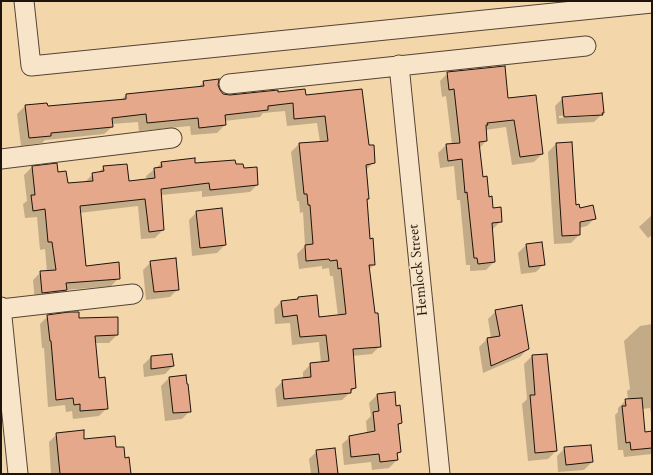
<!DOCTYPE html>
<style>
body{margin:0}
#map{position:relative;width:653px;height:475px;overflow:hidden;background:#f4d6ab;font-family:Cardo,serif}
canvas{display:block}
.frame{position:absolute;inset:0;border:2px solid #1d140b;pointer-events:none}
</style>
<div id="map">
<canvas width="653" height="475"></canvas>
<div class="frame"></div>
</div>
<script>
const ctx = document.querySelector('canvas').getContext('2d');
ctx.lineJoin = 'round';
function fill(path, color) { ctx.fillStyle = color; ctx.fill(path, 'evenodd'); }
const toPath = rows => new Path2D(rows.map(r => 'M' + r).join(''));
function trace(path, color, width, dash) { ctx.strokeStyle = color; ctx.lineWidth = width; ctx.lineCap = dash ? 'butt' : 'round'; ctx.setLineDash(dash || []); ctx.stroke(path); }
function drawText(font, color, halo, rows, align = 'center') {
  ctx.font = font + ' Cardo,serif'; ctx.lineWidth = 3; ctx.setLineDash([]); ctx.textBaseline = 'middle'; ctx.strokeStyle = halo; ctx.fillStyle = color; for (const [text, x, y, turn = 0] of rows) {
    ctx.save(); ctx.translate(x, y); ctx.rotate((+turn || 0) * Math.PI / 180); ctx.textAlign = isNaN(turn) ? turn : align; if (halo) ctx.strokeText(text, 0, 0); ctx.fillText(text, 0, 0); ctx.restore();
  }
}
fill(toPath([
 [448,73,508,99,536,96,542,154,534,162,512,165,506,127,485,130,486,141,479,149,483,178,488,198,492,209,501,221,493,229,491,230,494,262,486,270,470,271,470,265,466,265,460,200,457,200,454,166,440,168,438,153,446,145,452,145,446,96,442,97,440,81],
 [204,82,217,85,222,95,230,96,277,93,305,96,368,146,374,162,366,170,368,198,366,200,369,240,374,264,369,270,374,314,380,346,372,354,352,356,355,388,342,400,277,407,275,389,283,381,303,379,303,372,311,364,321,363,319,342,292,345,290,323,275,324,274,309,281,302,296,300,299,297,318,318,338,316,333,276,330,276,329,268,322,269,322,266,299,269,297,254,305,246,303,212,300,213,299,201,297,201,291,152,299,144,320,142,317,123,287,126,285,111,263,113,260,117,224,121,225,125,217,133,191,135,190,126,139,131,138,122,112,124,112,127,104,134,45,140,42,143,21,146,17,114,25,106,47,108,121,100,126,95,198,87],
 [563,98,603,113,594,122,557,124,555,106],
 [596,114,596,116,559,118,559,116],
 [556,144,575,206,595,218,587,226,579,228,579,235,571,243,554,244,548,152],
 [162,163,235,166,243,169,257,185,250,192,202,197,202,191,161,195,163,230,155,238,141,239,138,206,79,213,85,267,119,278,111,286,66,290,58,298,35,301,33,280,41,272,47,272,45,249,40,250,37,217,25,218,23,204,27,201,24,175,32,167,56,164,57,173,67,184,85,182,93,174,98,173,104,167,128,182,147,180,146,176],
 [197,212,225,245,217,253,192,256,189,220],
 [652,215,652,235,648,238,639,227],
 [526,245,544,264,536,272,521,274,518,253],
 [151,262,178,289,170,297,146,300,143,270],
 [496,311,528,349,520,357,483,373,479,347,487,339,491,338,488,319],
 [48,316,78,319,117,335,109,343,94,343,98,379,107,408,99,416,73,419,72,411,66,412,65,405,48,407,44,348,42,348,40,324],
 [652,324,652,419,650,408,642,409,644,433,652,432,652,454,624,457,623,450,618,450,615,415,618,412,618,408,626,400,628,400,627,391,630,389,624,341,640,326],
 [532,356,556,451,548,459,528,461,522,404,527,399,524,364],
 [151,357,173,366,165,374,144,377,143,365],
 [169,378,190,411,182,419,165,421,161,386],
 [377,395,401,423,398,426,400,452,397,455,397,460,389,468,372,470,371,462,344,465,342,444,350,437,367,433,366,421,371,416,369,403],
 [57,434,115,449,124,459,130,474,51,474,49,442],
 [565,448,592,462,584,470,558,472,557,456],
 [317,451,337,474,311,474,309,459]
]), '#0003');
const building = toPath([
 [505,66,508,98,536,95,543,154,520,157,514,120,487,123,488,125,486,125,487,141,479,142,483,177,487,176,489,197,492,196,493,208,501,207,502,222,492,223,495,262,478,264,477,258,474,258,467,192,465,193,462,159,448,161,446,144,460,143,454,89,449,90,447,72,505,66],
 [219,79,218,85,220,90,223,94,230,95,278,90,278,92,305,89,306,95,362,89,369,145,374,145,375,163,366,165,369,199,367,199,370,239,373,238,375,265,369,265,375,313,378,313,381,347,353,349,356,388,351,389,351,393,284,399,282,380,311,377,310,363,329,361,326,335,300,337,297,315,283,317,281,301,298,299,298,297,317,295,319,317,346,314,341,268,338,269,337,260,330,261,329,259,306,261,305,245,313,244,310,205,308,205,307,194,304,194,299,143,328,141,325,116,294,119,293,103,268,106,268,110,225,115,226,125,199,128,198,118,147,123,146,114,112,118,113,127,51,133,51,136,29,138,25,105,47,103,48,106,126,99,126,94,204,86,203,81,219,79],
 [602,93,604,113,602,113,603,115,564,117,562,97,602,93],
 [572,142,576,205,579,204,580,208,593,205,596,219,580,222,580,235,562,236,556,143,572,142],
 [195,158,195,163,235,160,236,164,243,164,244,168,257,167,258,185,210,190,209,183,161,189,164,230,149,232,145,199,80,206,86,266,119,262,120,279,66,283,67,290,42,293,40,271,56,270,52,242,48,242,45,209,33,211,31,195,35,195,32,166,57,163,58,172,66,171,68,183,93,181,92,173,104,171,103,166,127,164,129,181,155,178,154,168,162,167,161,162,195,158],
 [222,208,226,245,200,248,196,211,222,208],
 [542,242,545,265,529,267,526,244,542,242],
 [176,258,179,290,154,292,150,261,176,258],
 [522,305,529,349,491,366,487,338,500,336,495,310,522,305],
 [69,312,79,312,79,318,118,317,118,335,95,336,99,378,105,377,108,409,80,411,80,404,74,405,73,398,56,400,51,341,50,341,47,315,69,312],
 [172,354,174,366,151,369,151,356,172,354],
 [547,354,557,451,535,453,530,395,535,395,532,355,547,354],
 [186,375,187,384,188,384,191,412,173,413,169,377,186,375],
 [395,392,396,406,400,405,402,423,398,424,401,452,397,453,398,460,380,462,379,454,351,457,349,436,375,431,373,412,379,411,377,394,395,392],
 [642,398,645,432,652,431,652,448,631,450,630,442,626,443,622,406,626,406,625,399,642,398],
 [84,430,84,439,115,436,116,447,124,447,125,458,129,457,131,474,60,474,56,433,84,430],
 [591,445,593,462,566,465,564,447,591,445],
 [335,448,338,474,319,474,316,450,335,448]
]);
fill(building, '#e6a88b');
trace(building, '#1d140b', 1);
const minor = toPath([
 [24,1,31,66,652,3],
 [399,65,440,474],
 [229,84,586,46],
 [1,159,172,138],
 [1,307,18,474],
 [1,309,133,294]
]);
trace(minor, '#534433', 21);
trace(minor, '#f8e4c8', 19);
drawText('14px', '#1d140b', '#f8e4c8', [
 ["Hemlock Street",419,270,-96]
]);
</script>
